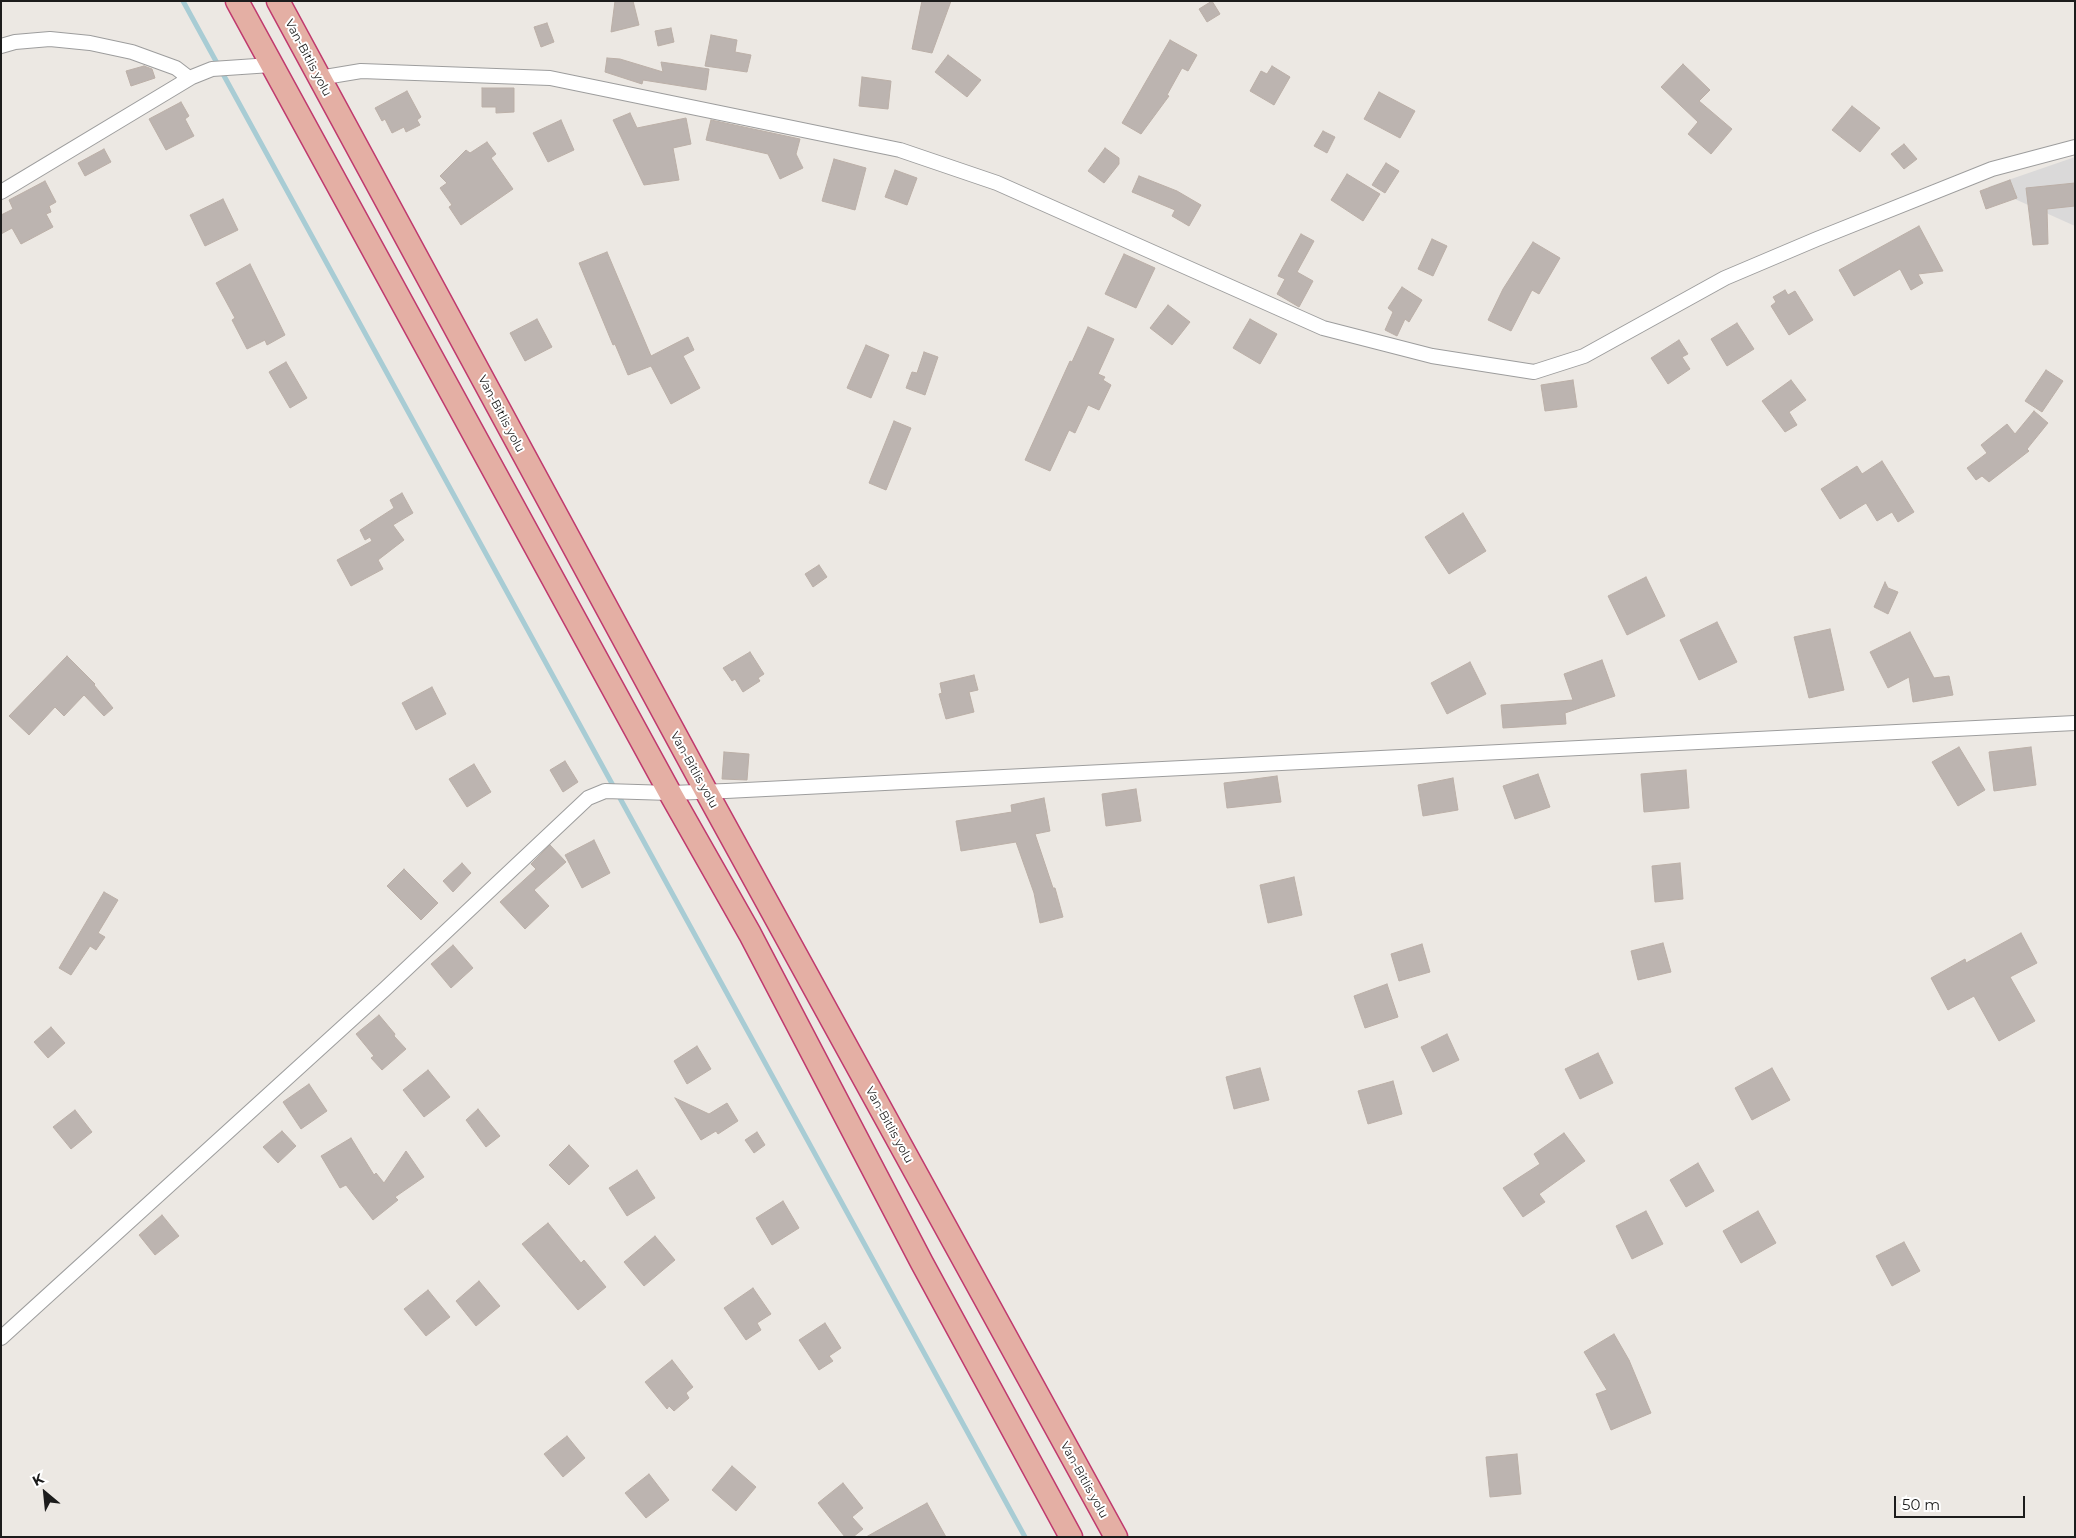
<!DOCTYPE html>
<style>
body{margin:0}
#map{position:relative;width:2076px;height:1538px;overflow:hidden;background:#ece8e3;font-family:Montserrat,sans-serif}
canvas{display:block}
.frame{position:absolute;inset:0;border:2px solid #1c1c1c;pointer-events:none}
.north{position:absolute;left:20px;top:1468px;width:50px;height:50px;-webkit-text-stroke:4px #fff;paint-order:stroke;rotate:332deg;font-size:14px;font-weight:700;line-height:20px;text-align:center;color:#1c1c1c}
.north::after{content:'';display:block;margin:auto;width:18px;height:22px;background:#1c1c1c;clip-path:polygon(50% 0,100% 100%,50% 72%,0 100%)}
.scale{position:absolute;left:1894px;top:1496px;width:131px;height:22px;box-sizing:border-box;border:2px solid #1c1c1c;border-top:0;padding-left:6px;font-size:15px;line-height:18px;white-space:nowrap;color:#1c1c1c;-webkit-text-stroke:4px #fff;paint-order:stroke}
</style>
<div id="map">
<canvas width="2076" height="1538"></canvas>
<div class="frame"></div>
<div class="north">K</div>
<div class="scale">50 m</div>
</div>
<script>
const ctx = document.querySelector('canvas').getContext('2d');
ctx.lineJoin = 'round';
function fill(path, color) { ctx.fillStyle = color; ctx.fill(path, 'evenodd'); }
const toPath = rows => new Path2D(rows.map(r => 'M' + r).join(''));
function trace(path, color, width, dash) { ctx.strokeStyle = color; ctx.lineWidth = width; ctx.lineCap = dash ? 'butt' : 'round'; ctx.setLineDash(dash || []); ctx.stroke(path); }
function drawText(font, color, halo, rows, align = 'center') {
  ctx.font = font + ' Montserrat,sans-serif'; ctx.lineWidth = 4; ctx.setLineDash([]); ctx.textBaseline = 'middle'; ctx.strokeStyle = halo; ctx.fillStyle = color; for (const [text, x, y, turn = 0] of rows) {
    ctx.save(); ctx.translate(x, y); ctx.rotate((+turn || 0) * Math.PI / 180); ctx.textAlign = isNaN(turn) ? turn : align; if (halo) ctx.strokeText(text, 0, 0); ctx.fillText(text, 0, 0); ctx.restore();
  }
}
fill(toPath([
 [2075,157,2075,226,1988,187]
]), '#dad9d9');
trace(toPath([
 [183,1,1025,1537]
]), '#a8ccd4', 5);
const building = toPath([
 [615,1,633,1,639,25,611,32,615,1],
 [922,1,951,1,932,53,912,49,922,1],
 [1212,1,1220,14,1207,22,1199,9,1212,1],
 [547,23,554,42,541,47,534,27,547,23],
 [671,28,674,42,658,46,655,31,671,28],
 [711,35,737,40,735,52,751,55,747,72,705,66,711,35],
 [1170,40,1197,55,1188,71,1182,68,1167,95,1169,96,1141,134,1122,123,1170,40],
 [948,55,981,80,967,97,935,72,948,55],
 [607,58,620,59,663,72,661,62,709,69,706,90,643,80,642,84,605,72,607,58],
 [1683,64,1710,90,1699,101,1732,129,1711,154,1688,134,1698,122,1661,87,1683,64],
 [144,66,152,69,155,78,131,86,126,71,144,66],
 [1272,66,1290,77,1274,105,1250,91,1261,71,1267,74,1272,66],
 [862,77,891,81,888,109,859,106,862,77],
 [482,88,514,88,514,112,496,113,496,107,482,107,482,88],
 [407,91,421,117,417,120,420,125,406,132,404,127,392,133,385,119,382,121,375,108,407,91],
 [1379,92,1415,111,1400,138,1364,119,1379,92],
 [181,102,189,116,185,119,194,136,166,150,149,119,181,102],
 [1852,106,1880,128,1860,152,1832,130,1852,106],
 [630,113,637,128,686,118,691,144,673,148,679,180,644,185,613,120,630,113],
 [561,120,574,150,548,162,533,133,561,120],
 [711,120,800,139,796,154,803,168,780,179,768,154,706,140,711,120],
 [1323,131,1335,137,1327,153,1314,146,1323,131],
 [487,142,496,154,491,158,513,189,461,225,449,207,452,205,440,188,447,183,440,176,466,150,470,153,487,142],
 [1904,144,1917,159,1904,169,1891,154,1904,144],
 [1105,148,1119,158,1119,164,1104,183,1088,171,1105,148],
 [104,149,111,162,85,176,78,163,104,149],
 [834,159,866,168,855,210,822,201,834,159],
 [1386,163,1399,171,1385,193,1372,185,1386,163],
 [895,170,917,178,907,205,885,197,895,170],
 [1347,174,1380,194,1363,221,1331,200,1347,174],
 [1139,176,1177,191,1201,205,1189,226,1172,216,1175,210,1132,192,1139,176],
 [2010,180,2017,198,1986,209,1980,191,2010,180],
 [45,181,56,202,49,206,51,212,46,214,53,227,21,244,12,228,1,234,1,215,13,209,9,200,45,181],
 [2075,183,2075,206,2047,209,2048,244,2033,245,2026,188,2075,183],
 [223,199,238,230,205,246,190,215,223,199],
 [1919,226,1943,271,1918,274,1923,283,1911,290,1900,269,1854,296,1839,270,1919,226],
 [1301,234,1314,241,1297,272,1313,281,1299,307,1277,294,1285,279,1278,276,1301,234],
 [1432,239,1447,246,1433,276,1418,269,1432,239],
 [1533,242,1560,258,1539,294,1532,290,1511,331,1488,320,1503,289,1533,242],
 [607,252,651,356,688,337,694,350,683,356,700,388,671,404,651,366,628,375,615,344,613,345,579,263,607,252],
 [1124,254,1155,268,1136,308,1105,294,1124,254],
 [250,264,285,335,267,345,265,340,247,349,232,320,235,318,216,283,250,264],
 [1402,287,1422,300,1409,322,1405,319,1397,336,1385,330,1393,312,1388,308,1402,287],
 [1785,290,1788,295,1795,291,1813,320,1789,335,1771,306,1776,302,1773,297,1785,290],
 [1168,305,1190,322,1172,345,1150,328,1168,305],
 [537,319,552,347,525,361,510,333,537,319],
 [1250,319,1277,334,1260,364,1233,348,1250,319],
 [1737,323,1754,349,1727,366,1711,339,1737,323],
 [1088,327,1114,339,1098,374,1105,377,1103,380,1111,385,1099,410,1088,405,1075,433,1069,430,1050,471,1025,460,1070,361,1072,362,1088,327],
 [1679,340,1688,354,1682,357,1690,369,1668,384,1651,358,1679,340],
 [866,345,889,355,871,398,847,388,866,345],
 [924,352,938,357,925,395,906,388,912,372,917,373,924,352],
 [286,362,307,398,290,408,269,372,286,362],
 [2046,370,2063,381,2042,412,2025,401,2046,370],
 [1573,380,1577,407,1545,411,1541,385,1573,380],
 [1791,380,1806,400,1789,412,1797,425,1785,432,1762,401,1791,380],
 [2034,411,2048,423,2027,449,2029,451,1989,482,1982,476,1976,480,1967,468,1987,453,1981,445,2007,424,2015,434,2034,411],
 [894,421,911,428,886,490,869,483,894,421],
 [1882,461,1914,512,1898,522,1892,512,1877,521,1866,503,1840,519,1821,489,1857,466,1862,474,1882,461],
 [402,493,413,513,393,525,404,540,378,560,383,569,351,586,337,560,372,541,370,537,365,540,360,530,394,508,390,500,402,493],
 [1463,513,1486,551,1449,574,1425,537,1463,513],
 [819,565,827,577,813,587,805,574,819,565],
 [1646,577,1665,616,1627,635,1608,596,1646,577],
 [1885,582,1888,588,1898,592,1888,614,1874,607,1885,582],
 [1717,622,1737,662,1699,680,1680,640,1717,622],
 [1830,629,1844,690,1809,698,1794,637,1830,629],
 [1910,632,1934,678,1949,676,1953,695,1913,702,1909,677,1888,688,1870,652,1910,632],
 [750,652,764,674,758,678,760,681,743,692,735,679,732,681,723,668,750,652],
 [67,656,95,684,94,685,113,708,104,716,84,695,64,716,55,707,29,735,9,716,67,656],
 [1602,660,1615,696,1565,713,1566,724,1503,728,1501,705,1573,700,1564,674,1602,660],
 [1470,662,1486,694,1447,714,1431,683,1470,662],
 [974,675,978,690,969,692,974,712,946,719,939,694,942,693,940,683,974,675],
 [432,687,446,714,416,730,402,703,432,687],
 [1959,747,1985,790,1958,806,1932,762,1959,747],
 [2031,747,2036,785,1994,791,1989,752,2031,747],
 [724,752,749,754,747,780,722,779,724,752],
 [565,761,578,782,563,792,550,770,565,761],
 [474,764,491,792,467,807,449,779,474,764],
 [1686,770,1689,808,1644,812,1641,774,1686,770],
 [1538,774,1550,807,1515,819,1503,786,1538,774],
 [1277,776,1281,802,1227,808,1224,783,1277,776],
 [1453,778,1458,810,1423,816,1418,785,1453,778],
 [1136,789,1141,821,1106,826,1102,794,1136,789],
 [1044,798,1050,831,1035,834,1053,888,1055,888,1063,917,1040,923,1034,893,1016,842,961,851,956,821,1012,812,1011,805,1044,798],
 [594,840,610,873,582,888,565,855,594,840],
 [550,845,566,862,534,890,549,906,525,929,500,902,536,869,531,864,550,845],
 [462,863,471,873,453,892,443,881,462,863],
 [1680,863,1683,899,1655,902,1652,866,1680,863],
 [404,869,438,903,421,920,387,886,404,869],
 [1294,877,1302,915,1268,923,1260,885,1294,877],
 [104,892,118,900,98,933,105,937,96,950,90,946,71,975,59,968,104,892],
 [2021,933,2037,963,2010,977,2035,1021,1999,1041,1974,996,1948,1010,1931,978,1965,959,1966,963,2021,933],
 [1663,943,1671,972,1638,980,1631,951,1663,943],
 [1422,944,1430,972,1399,981,1391,954,1422,944],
 [453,945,473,968,451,988,431,964,453,945],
 [1387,984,1398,1017,1365,1028,1354,996,1387,984],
 [379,1015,395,1034,394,1036,406,1049,382,1070,371,1058,374,1056,356,1034,379,1015],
 [51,1027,65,1043,48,1058,34,1042,51,1027],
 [1447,1034,1459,1060,1433,1072,1421,1047,1447,1034],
 [697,1046,711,1069,687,1084,674,1061,697,1046],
 [1598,1053,1613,1083,1580,1099,1565,1069,1598,1053],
 [1260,1068,1269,1100,1234,1109,1226,1077,1260,1068],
 [1772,1068,1790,1100,1752,1120,1735,1088,1772,1068],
 [428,1070,450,1097,424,1117,403,1090,428,1070],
 [1393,1081,1402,1114,1368,1124,1358,1091,1393,1081],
 [309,1084,327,1111,301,1129,283,1102,309,1084],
 [675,1098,709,1114,727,1103,738,1121,718,1134,716,1131,701,1140,675,1098],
 [478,1109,500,1136,486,1147,466,1120,478,1109],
 [75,1110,92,1132,71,1149,53,1127,75,1110],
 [282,1131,296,1146,278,1163,263,1147,282,1131],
 [757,1132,765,1145,754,1153,745,1140,757,1132],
 [1564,1133,1585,1161,1539,1194,1545,1202,1523,1217,1503,1188,1540,1164,1534,1154,1564,1133],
 [351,1138,374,1175,376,1173,384,1183,406,1151,424,1177,395,1197,398,1200,373,1220,346,1185,340,1188,321,1156,351,1138],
 [569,1145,589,1166,569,1185,549,1165,569,1145],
 [1698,1163,1714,1191,1686,1207,1670,1180,1698,1163],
 [637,1170,655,1198,627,1216,609,1188,637,1170],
 [783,1201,799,1228,772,1245,756,1218,783,1201],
 [1646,1211,1663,1244,1632,1259,1616,1226,1646,1211],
 [1758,1211,1776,1243,1741,1263,1723,1231,1758,1211],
 [162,1215,179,1236,155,1255,139,1235,162,1215],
 [548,1223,581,1263,584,1260,606,1287,578,1310,522,1244,548,1223],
 [655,1236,675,1260,644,1286,624,1262,655,1236],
 [1904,1242,1920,1271,1892,1286,1876,1256,1904,1242],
 [479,1281,500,1306,476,1326,456,1301,479,1281],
 [753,1288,771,1314,757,1323,761,1330,746,1340,724,1308,753,1288],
 [428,1290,450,1317,426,1336,404,1309,428,1290],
 [825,1323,841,1348,829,1356,833,1361,819,1370,799,1340,825,1323],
 [1614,1334,1629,1360,1651,1413,1611,1430,1596,1394,1607,1390,1584,1352,1614,1334],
 [672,1360,693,1387,686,1393,689,1398,674,1411,669,1406,667,1409,645,1382,672,1360],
 [567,1436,585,1458,563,1477,544,1454,567,1436],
 [1517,1454,1521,1494,1490,1497,1486,1457,1517,1454],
 [732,1466,756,1487,736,1511,712,1490,732,1466],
 [649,1474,669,1500,646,1518,625,1493,649,1474],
 [843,1483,863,1508,852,1517,863,1529,853,1537,845,1537,818,1503,843,1483],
 [927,1503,946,1537,866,1537,927,1503]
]);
fill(building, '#bcb4b0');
trace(building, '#bbafa7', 1);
const minor = toPath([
 [1,46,15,42,50,39,90,43,132,52,176,68,189,78],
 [319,78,361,71,550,78,900,150,997,183,1323,328,1432,356,1534,372,1584,356,1725,278,1817,239,1992,169,2075,147],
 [1,192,192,77,212,69,271,65],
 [1,1338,385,989,588,798,605,791,670,793,726,791,2075,723]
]);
const trunk = toPath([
 [237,1,670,793,750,934,922,1263,1071,1537],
 [278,1,706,791,1116,1537]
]);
trace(minor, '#9d9d9d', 16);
trace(trunk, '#c03a6e', 25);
trace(minor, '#fff', 14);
trace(trunk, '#e4afa4', 22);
drawText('12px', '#1c1c1c', '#fff', [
 ["Van-Bitlis yolu",308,58,62],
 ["Van-Bitlis yolu",501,414,62],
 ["Van-Bitlis yolu",694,770,61],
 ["Van-Bitlis yolu",889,1125,61],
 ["Van-Bitlis yolu",1084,1480,61]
]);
</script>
